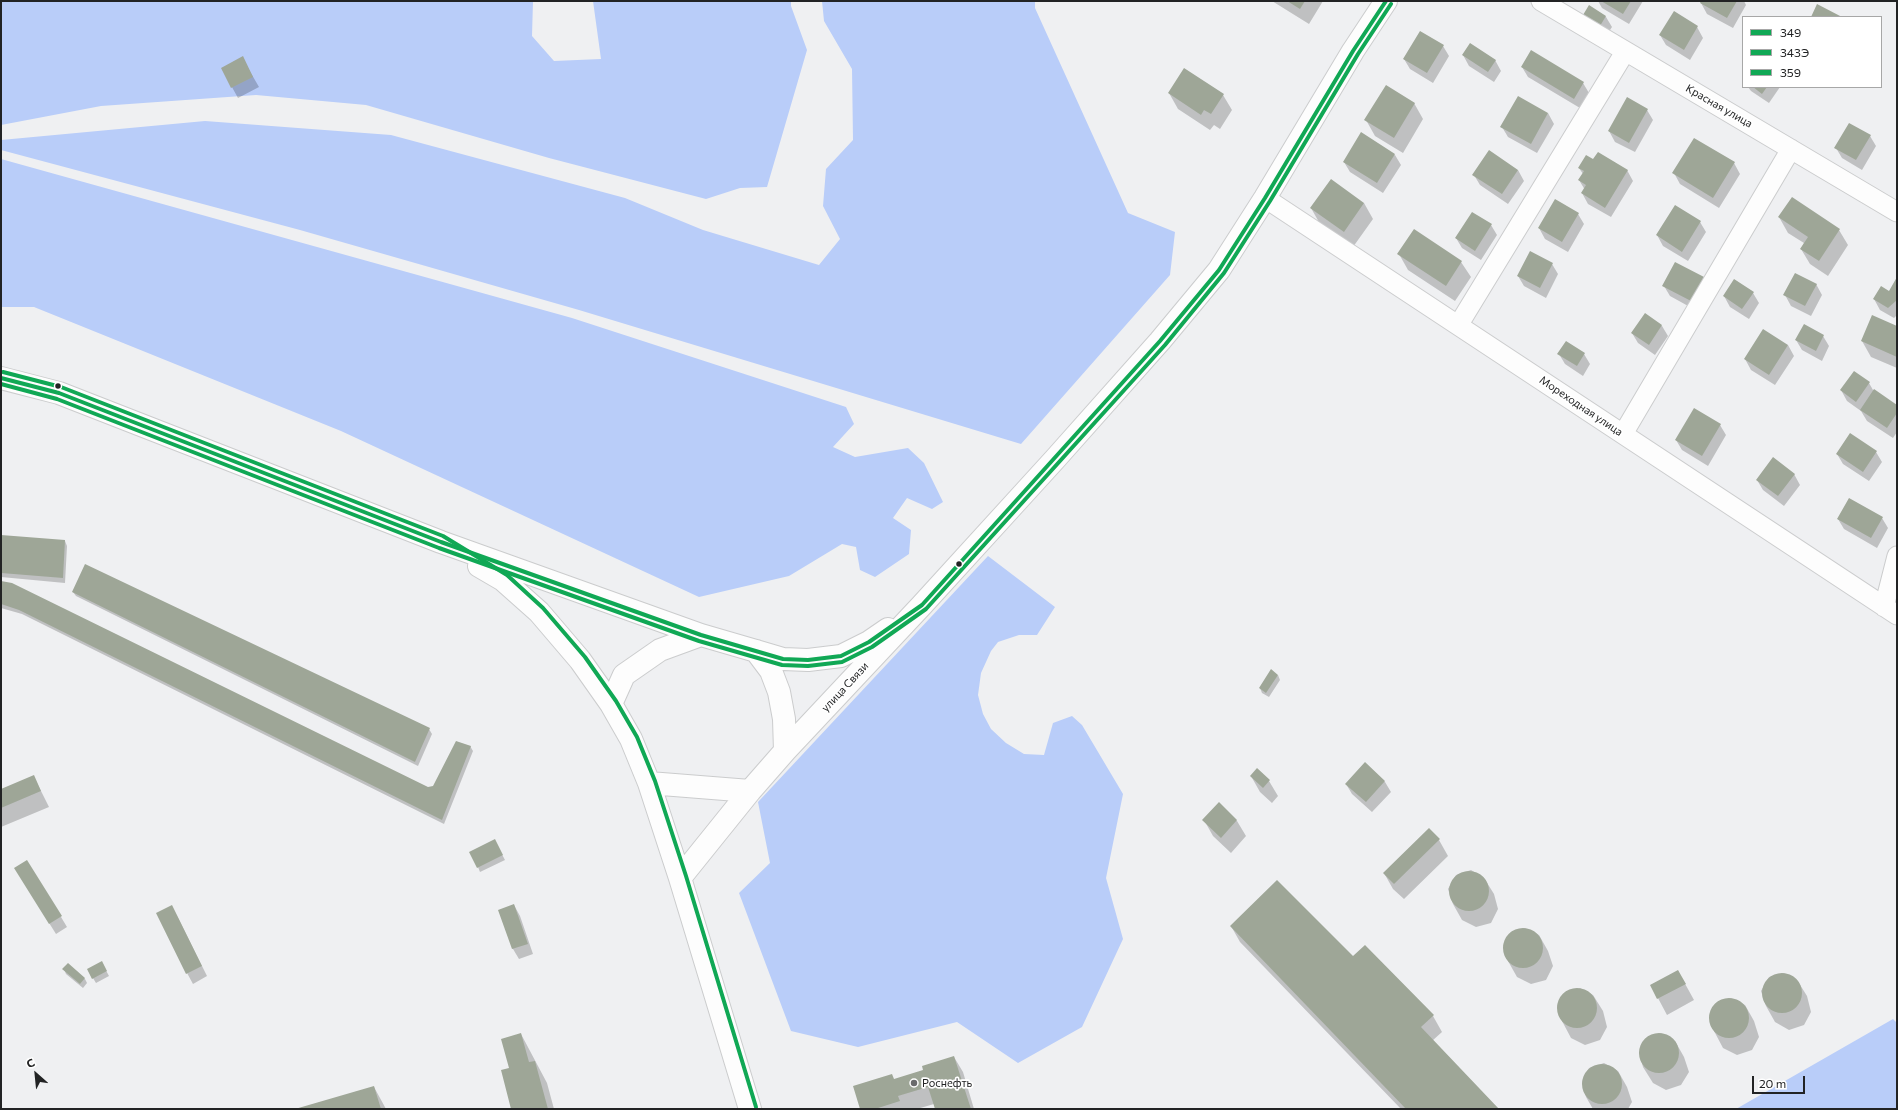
<!DOCTYPE html>
<meta charset="utf-8">
<style>
body{margin:0}
#map{position:relative;width:1898px;height:1110px;overflow:hidden;background:#eff0f2;font-family:Commissioner,sans-serif}
canvas{display:block}
.frame{position:absolute;inset:0;border:2px solid #222324;pointer-events:none}
.legend{position:absolute;left:1742px;top:16px;width:140px;height:72px;box-sizing:border-box;background:#fff;border:1px solid #a7a7a7;margin:0;padding:5px 7px;list-style:none;font-size:12px;color:#222324}
.legend li{display:flex;align-items:center;gap:8px;height:20px}
.legend b{width:20px;border:1px solid #a7a7a7}
.north{position:absolute;left:16px;top:1054px;width:40px;height:40px;-webkit-text-stroke:3px #fff;paint-order:stroke;rotate:333deg;font-size:11px;font-weight:700;line-height:16px;text-align:center;color:#222324}
.north::after{content:'';display:block;margin:auto;width:14px;height:18px;background:#222324;clip-path:polygon(50% 0,100% 100%,50% 72%,0 100%)}
.scale{position:absolute;left:1752px;top:1076px;width:53px;height:18px;box-sizing:border-box;border:2px solid #222324;border-top:0;padding-left:5px;font-size:12px;line-height:14px;white-space:nowrap;color:#222324;-webkit-text-stroke:3px #fff;paint-order:stroke}
</style>
<div id="map">
<canvas width="1898" height="1110"></canvas>
<div class="frame"></div>
<ul class="legend">
<li><b style="height:5px;background:#10a855"></b>349</li>
<li><b style="height:5px;background:#10a855"></b>343Э</li>
<li><b style="height:5px;background:#10a855"></b>359</li>
</ul>
<div class="north">С</div>
<div class="scale">20 m</div>
</div>
<script>
const ctx = document.querySelector('canvas').getContext('2d');
ctx.lineJoin = 'round';
function fill(path, color) { ctx.fillStyle = color; ctx.fill(path, 'evenodd'); }
const toPath = rows => new Path2D(rows.map(r => 'M' + r).join(''));
function trace(path, color, width, dash) { ctx.strokeStyle = color; ctx.lineWidth = width; ctx.lineCap = dash ? 'butt' : 'round'; ctx.setLineDash(dash || []); ctx.stroke(path); }
function drawText(font, color, halo, rows, align = 'center') {
  ctx.font = font + ' Commissioner,sans-serif'; ctx.lineWidth = 3.5; ctx.setLineDash([]); ctx.textBaseline = 'middle'; ctx.strokeStyle = halo; ctx.fillStyle = color; for (const [text, x, y, turn = 0] of rows) {
    ctx.save(); ctx.translate(x, y); ctx.rotate((+turn || 0) * Math.PI / 180); ctx.textAlign = isNaN(turn) ? turn : align; if (halo) ctx.strokeText(text, 0, 0); ctx.fillText(text, 0, 0); ctx.restore();
  }
}
fill(toPath([
 [1,1,533,1,532,36,554,61,601,59,593,1,791,1,791,6,807,50,767,187,740,188,706,199,549,158,366,105,256,95,101,106,1,125],
 [822,1,1035,1,1035,8,1128,213,1175,232,1170,275,1021,444,579,310,300,230,1,150,1,140,205,121,391,135,625,198,703,230,819,265,840,239,823,206,826,169,853,140,852,69,824,21],
 [1,159,572,318,846,407,854,424,833,447,855,457,908,448,924,463,943,502,932,509,907,498,893,518,911,530,909,554,875,577,860,570,856,547,842,544,789,576,699,597,341,431,34,307,1,307],
 [988,556,1055,607,1037,635,1019,635,998,642,991,651,981,673,978,695,983,714,991,729,1006,743,1024,754,1044,755,1053,723,1072,716,1082,725,1123,794,1106,878,1123,939,1082,1027,1018,1063,957,1022,858,1047,791,1031,739,893,770,863,758,802],
 [1893,1019,1897,1023,1897,1109,1736,1109]
]), '#b9cdf9');
fill(toPath([
 [1272,1,1323,1,1309,24],
 [1598,1,1643,1,1629,24,1602,8],
 [1702,1,1744,1,1746,5,1733,28,1707,14,1701,3],
 [1589,6,1606,17,1612,27,1606,36],
 [1674,13,1697,27,1703,38,1690,60,1666,45,1660,35],
 [1443,46,1449,56,1433,83,1410,69,1404,59],
 [1463,55,1495,60,1501,71,1494,82,1469,66],
 [1522,67,1583,83,1589,93,1580,108,1528,77],
 [248,68,259,87,238,98,222,69],
 [1748,87,1780,87,1769,103,1751,91],
 [1169,93,1223,95,1232,110,1220,129,1214,125,1210,130,1178,109],
 [1414,103,1423,119,1403,153,1375,136,1366,120],
 [1647,110,1653,120,1635,152,1615,142,1609,131],
 [1548,113,1554,124,1537,153,1508,137,1502,127],
 [1870,136,1876,146,1862,170,1842,158,1836,148],
 [1395,155,1401,165,1383,193,1350,172,1344,162],
 [1594,160,1627,170,1633,181,1611,217,1588,204,1582,193,1585,190,1579,180,1583,174,1579,168],
 [1734,163,1740,174,1719,208,1680,184,1674,173],
 [1518,170,1524,181,1508,204,1480,185,1474,175],
 [1364,203,1373,219,1353,247,1320,224,1311,208],
 [1578,214,1584,224,1568,252,1545,239,1539,228],
 [1779,217,1839,230,1848,245,1828,276,1810,264,1801,249,1804,243,1788,233],
 [1700,222,1706,232,1688,261,1663,246,1657,235],
 [1491,225,1497,235,1481,260,1462,248,1456,238],
 [1399,254,1461,262,1471,277,1455,301,1408,270],
 [1676,263,1699,312,1670,296,1664,286],
 [1552,264,1558,274,1546,298,1524,286,1518,276],
 [1897,279,1897,315,1894,318,1880,310,1874,299,1889,292],
 [1735,280,1753,293,1759,303,1749,319,1730,307,1724,296],
 [1816,284,1822,295,1811,316,1791,306,1785,295],
 [1645,315,1662,326,1668,336,1655,355,1638,343,1632,333],
 [1897,327,1897,368,1871,357,1862,341],
 [1823,336,1829,346,1822,361,1802,350,1796,340],
 [1788,345,1794,356,1775,385,1751,370,1745,359],
 [1559,354,1584,354,1590,364,1583,376,1565,364],
 [1869,383,1873,390,1897,406,1897,432,1893,438,1867,421,1861,411,1847,401,1841,390],
 [1720,425,1726,435,1708,466,1682,450,1676,440],
 [1876,452,1882,462,1869,481,1843,464,1837,454],
 [1794,474,1800,485,1784,506,1763,490,1757,480],
 [1882,518,1888,528,1877,548,1844,529,1838,519],
 [1,536,65,541,67,546,65,583,1,577],
 [1,582,427,788,434,787,470,746,473,751,444,824,22,614,1,608],
 [73,592,429,729,432,734,418,766,76,596],
 [1278,675,1280,680,1269,697,1262,693,1260,688],
 [1365,764,1385,782,1391,792,1372,812,1352,794,1346,784],
 [1251,776,1269,781,1278,796,1272,803,1260,792],
 [34,777,49,807,1,827,1,791],
 [1219,804,1237,821,1246,836,1231,853,1213,836,1204,820],
 [1429,829,1439,840,1448,856,1404,899,1393,889,1384,873],
 [497,845,505,860,480,872,478,867],
 [1471,870,1484,878,1494,894,1498,909,1491,923,1476,927,1462,920,1453,904,1448,889,1456,875],
 [21,878,61,917,67,927,56,934],
 [514,905,520,916,533,954,519,959,513,949,500,910],
 [177,916,207,976,193,984,187,973],
 [1231,926,1353,957,1433,1016,1442,1032,1432,1041,1497,1109,1401,1109,1240,942],
 [1525,928,1539,935,1548,951,1553,966,1546,980,1531,984,1517,977,1508,961,1503,946,1511,932],
 [102,963,109,976,96,983,88,970],
 [68,964,85,979,87,983,83,988,66,974,64,969],
 [1678,971,1694,1000,1667,1015,1651,985],
 [1784,973,1797,980,1807,996,1811,1012,1804,1025,1789,1030,1775,1022,1766,1006,1761,991,1769,977],
 [1580,988,1593,995,1603,1011,1607,1027,1600,1040,1585,1045,1571,1038,1562,1021,1557,1006,1565,993],
 [1731,998,1745,1005,1754,1021,1759,1037,1752,1050,1737,1055,1723,1048,1714,1031,1709,1016,1716,1003],
 [1661,1033,1675,1041,1684,1057,1689,1072,1681,1085,1666,1090,1653,1083,1643,1067,1639,1052,1646,1038],
 [521,1034,547,1083,554,1109,512,1109,510,1069],
 [954,1057,963,1072,974,1109,936,1109,934,1104,917,1109,861,1109,924,1071],
 [1604,1063,1618,1071,1627,1087,1632,1102,1628,1109,1593,1109,1586,1097,1582,1082,1589,1068],
 [374,1087,386,1109,297,1109]
]), '#0003');
fill(toPath([
 [1287,1,1305,1,1300,9],
 [1601,1,1631,1,1623,14],
 [1701,1,1737,1,1727,18,1700,3],
 [1817,4,1842,17,1811,17],
 [1589,5,1606,16,1600,26,1583,15],
 [1674,11,1698,26,1684,50,1659,35],
 [1420,31,1444,45,1427,73,1403,59],
 [1470,43,1496,60,1488,72,1462,55],
 [1531,50,1584,82,1574,99,1521,67],
 [243,56,253,77,231,88,221,68],
 [1184,68,1224,94,1211,114,1204,110,1201,115,1168,93],
 [1386,85,1415,103,1394,138,1364,120],
 [1753,87,1767,87,1762,94],
 [1518,96,1548,113,1531,144,1500,127],
 [1627,97,1648,109,1629,143,1608,131],
 [1849,123,1871,135,1856,160,1834,148],
 [1361,132,1395,154,1377,183,1343,162],
 [1694,138,1735,162,1713,198,1672,173],
 [1489,150,1518,170,1502,194,1472,175],
 [1598,152,1628,170,1605,208,1581,193,1586,185,1578,180,1584,171,1578,168,1586,155,1593,159],
 [1331,179,1364,203,1344,232,1310,208],
 [1792,197,1840,229,1819,261,1800,249,1808,237,1778,217],
 [1555,199,1579,213,1562,242,1538,228],
 [1675,205,1701,221,1682,252,1656,235],
 [1472,212,1492,224,1475,251,1455,238],
 [1414,229,1462,261,1446,286,1397,254],
 [1530,251,1553,263,1540,288,1517,276],
 [1675,262,1706,278,1693,302,1662,286],
 [1795,273,1817,284,1805,306,1783,295],
 [1897,277,1897,300,1888,308,1873,299,1881,286,1889,291],
 [1734,279,1754,292,1742,309,1723,296],
 [1645,313,1662,325,1649,345,1631,333],
 [1872,315,1897,326,1897,357,1861,341],
 [1804,324,1824,335,1816,351,1795,340],
 [1763,329,1788,345,1769,375,1744,359],
 [1566,341,1585,353,1577,366,1557,354],
 [1854,371,1870,382,1856,402,1840,390],
 [1874,389,1897,405,1897,413,1887,428,1860,410],
 [1694,408,1721,424,1702,456,1675,440],
 [1850,433,1877,451,1863,472,1836,454],
 [1773,457,1795,474,1778,496,1756,480],
 [1849,498,1883,517,1871,538,1837,519],
 [1,535,65,540,63,578,1,573],
 [85,564,430,728,415,762,72,592],
 [1,581,12,583,428,787,433,786,456,741,471,746,442,820,19,610,1,604],
 [1271,669,1278,675,1266,693,1259,688],
 [1365,762,1385,781,1366,802,1345,784],
 [1257,768,1270,780,1263,788,1250,776],
 [34,775,41,791,1,808,1,789],
 [1219,802,1237,820,1221,838,1202,820],
 [1429,828,1440,839,1394,884,1383,873],
 [495,839,503,855,477,868,469,852],
 [27,860,62,916,49,924,14,868],
 '1449 891a20 20 0 1 1 40 0a20 20 0 1 1-40 0Z',
 [1277,880,1353,956,1365,945,1434,1015,1421,1027,1499,1109,1406,1109,1230,926],
 [514,904,528,944,512,949,498,910],
 [172,905,202,966,186,974,156,913],
 '1503 948a20 20 0 1 1 40 0a20 20 0 1 1-40 0Z',
 [102,961,107,971,92,979,87,969],
 [68,963,85,978,80,984,62,969],
 [1678,970,1686,984,1657,999,1650,985],
 '1762 993a20 20 0 1 1 40 0a20 20 0 1 1-40 0Z',
 '1557 1008a20 20 0 1 1 40 0a20 20 0 1 1-40 0Z',
 '1709 1018a20 20 0 1 1 40 0a20 20 0 1 1-40 0Z',
 '1639 1053a20 20 0 1 1 40 0a20 20 0 1 1-40 0Z',
 [521,1033,529,1062,535,1061,548,1109,511,1109,501,1070,509,1068,501,1039],
 [954,1056,971,1109,935,1109,928,1087,898,1096,900,1101,875,1109,860,1109,853,1086,892,1074,894,1079,923,1070,922,1066],
 '1582 1084a20 20 0 1 1 40 0a20 20 0 1 1-40 0Z',
 [374,1086,381,1109,295,1109]
]), '#9ea697');
const minor = toPath([
 [1541,1,1897,212],
 [1265,198,1897,615],
 [1459,324,1625,52],
 [1623,434,1791,149],
 [1884,607,1897,556]
]);
const major = toPath([
 [1,378,59,393,441,542,701,635,756,651,783,659,808,660,841,656,869,642,888,629],
 [479,566,503,580,539,612,580,660,611,704,631,739,649,783,680,878,750,1109],
 [756,651,771,671,779,692,784,719,785,751],
 [611,704,624,675,660,650,701,635],
 [649,783,750,791],
 [680,878,750,791,785,751,922,605,1056,458,1160,341,1219,270,1265,198,1353,51,1386,1]
]);
trace(minor, '#cbcccd', 21);
trace(major, '#cbcccd', 24);
trace(minor, '#fdfdfd', 19);
trace(major, '#fdfdfd', 22);
trace(toPath([
 [1,378,59,393,441,542,701,635,783,659,808,660,841,656,869,642,922,605,1160,341,1219,270,1265,198,1353,51,1386,1]
]), '#10a855', 4);
trace(toPath([
 [1,384,57,399,439,548,699,641,782,665,808,666,842,662,872,647,926,609,1165,345,1224,273,1270,201,1358,54,1391,4]
]), '#10a855', 4);
trace(toPath([
 [3,372,61,387,443,536,507,575,543,608,585,657,616,701,637,737,655,781,686,876,756,1107]
]), '#10a855', 4);
for (const [x, y, r, color] of [
 [58,386,3.5,"#222324"],
 [959,564,3.5,"#222324"],
 [914,1083,4,"#6a6b6c"]
]) { const dot = new Path2D(); dot.arc(x, y, r, 0, 2 * Math.PI); ctx.fillStyle = color; ctx.fill(dot); trace(dot, '#fff', 1.5); }
drawText('11px', '#222324', '#fff', [
 ["Красная улица",1719,106,30],
 ["Мореходная улица",1581,406,34],
 ["улица Связи",845,687,-47]
]);
drawText('11px', '#222324', '#fff', [
 ["Роснефть",922,1083]
], 'left');
</script>
